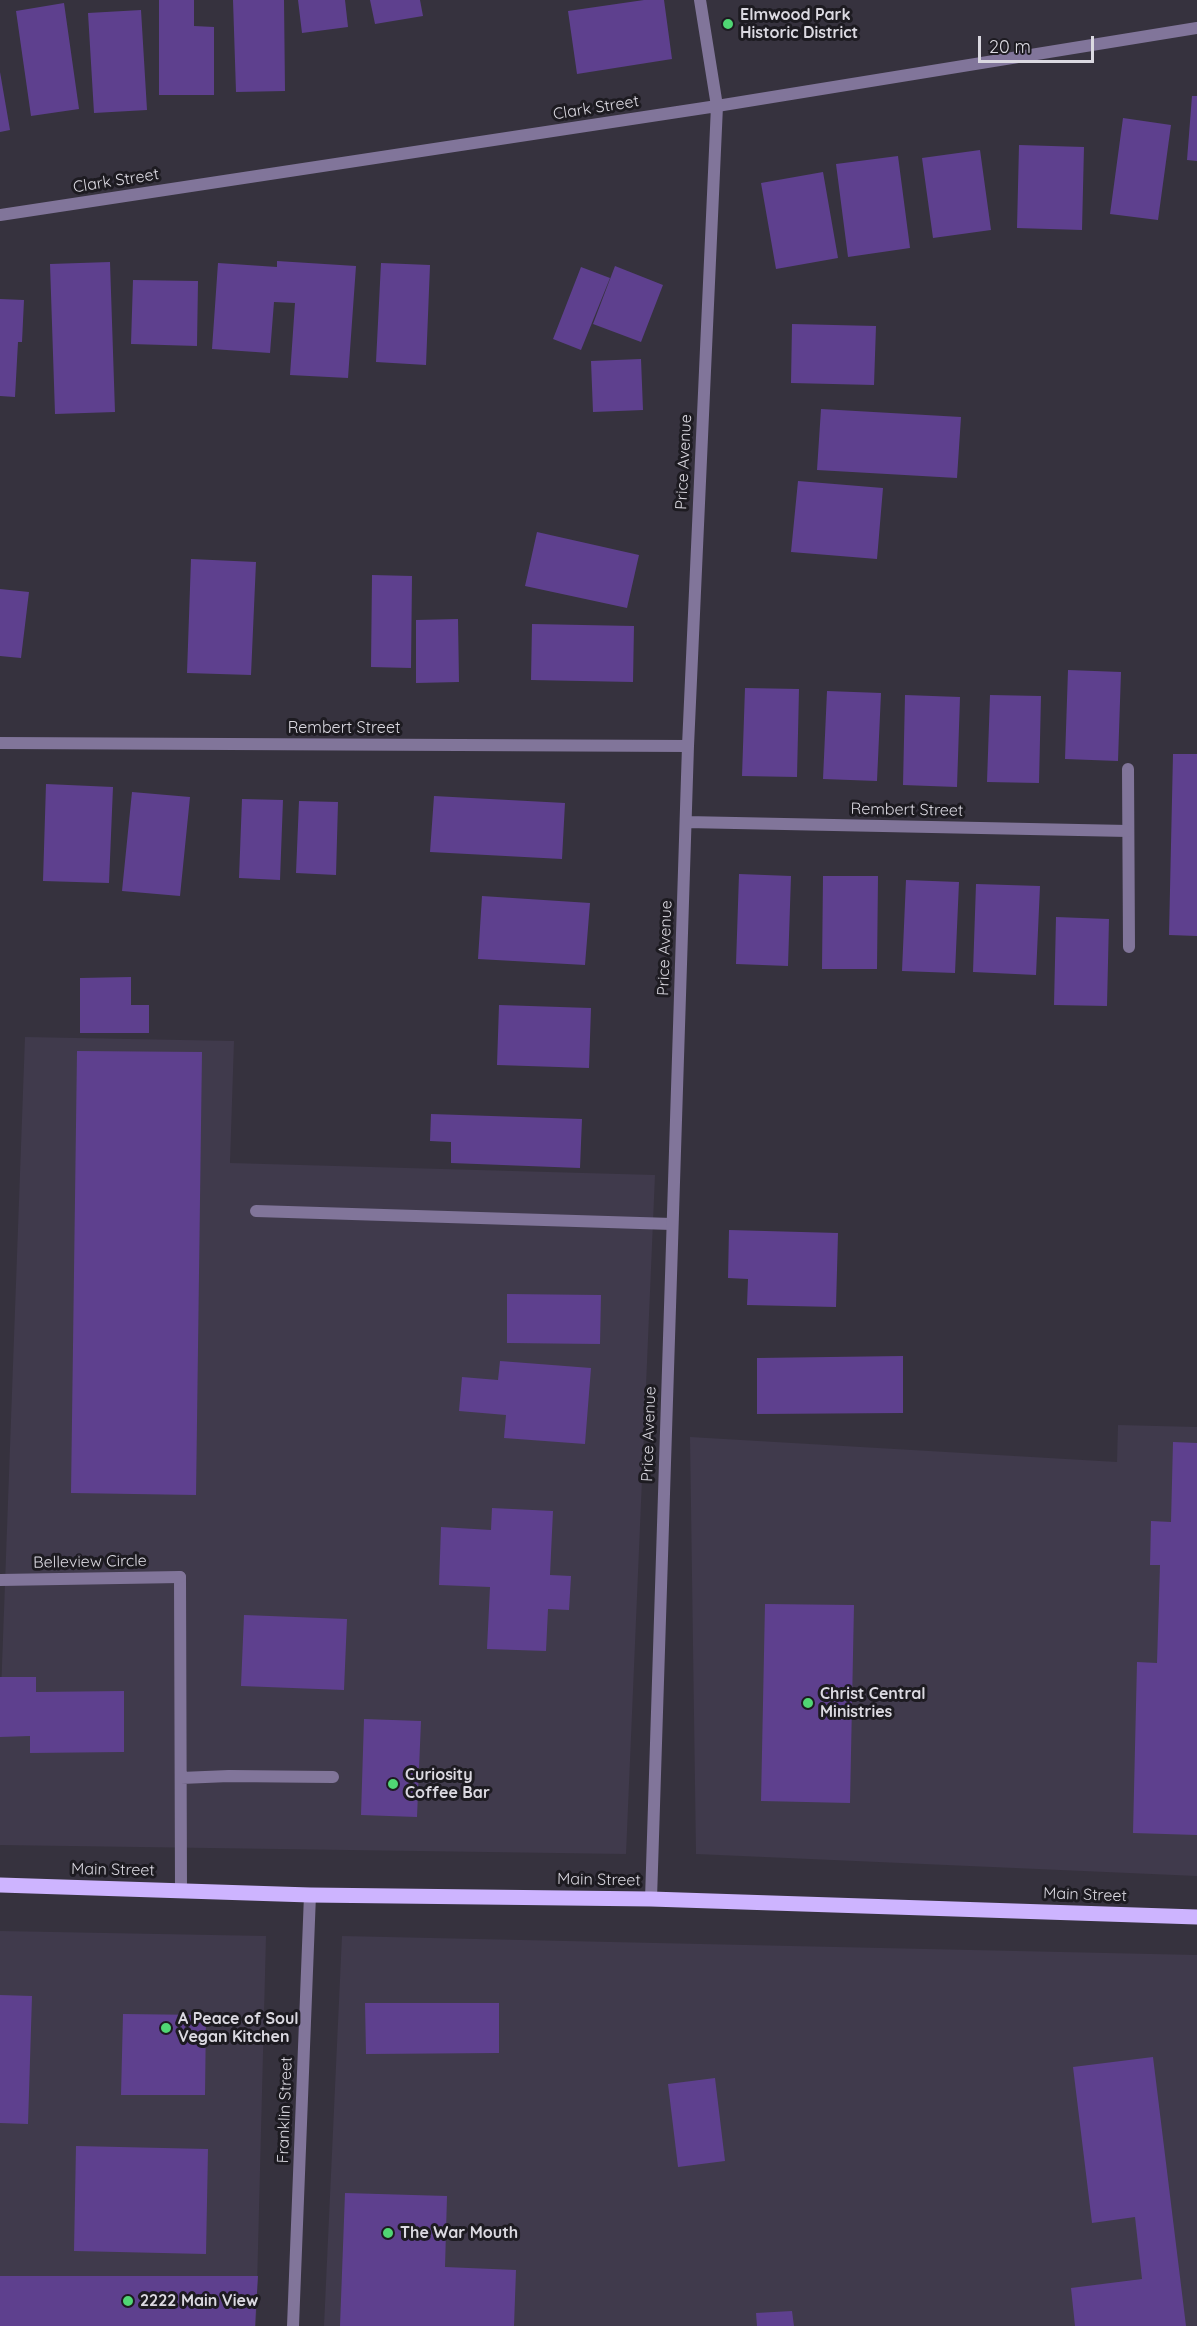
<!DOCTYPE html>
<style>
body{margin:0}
#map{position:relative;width:1197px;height:2326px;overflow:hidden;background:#36323e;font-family:Quicksand,sans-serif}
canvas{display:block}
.scale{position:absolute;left:978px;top:36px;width:116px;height:27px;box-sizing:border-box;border:3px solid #dbd9e1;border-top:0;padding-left:8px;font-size:18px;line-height:21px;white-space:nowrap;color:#dbd9e1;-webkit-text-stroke:4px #1d1b21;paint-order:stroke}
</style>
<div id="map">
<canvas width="1197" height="2326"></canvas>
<div class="scale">20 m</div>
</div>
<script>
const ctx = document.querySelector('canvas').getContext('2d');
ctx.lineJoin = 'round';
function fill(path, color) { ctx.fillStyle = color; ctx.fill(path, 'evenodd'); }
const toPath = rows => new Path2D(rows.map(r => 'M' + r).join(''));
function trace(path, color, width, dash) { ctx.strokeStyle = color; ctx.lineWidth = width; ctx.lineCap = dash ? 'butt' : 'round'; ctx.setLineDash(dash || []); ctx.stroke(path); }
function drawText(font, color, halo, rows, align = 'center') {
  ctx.font = font + ' Quicksand,sans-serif'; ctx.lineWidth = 6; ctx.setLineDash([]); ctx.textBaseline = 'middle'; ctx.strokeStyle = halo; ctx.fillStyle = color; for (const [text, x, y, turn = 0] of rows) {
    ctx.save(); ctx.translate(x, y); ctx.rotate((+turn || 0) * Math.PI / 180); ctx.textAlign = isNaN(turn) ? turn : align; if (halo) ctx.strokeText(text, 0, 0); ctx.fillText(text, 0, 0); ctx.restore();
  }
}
fill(toPath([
 [25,1037,234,1041,230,1163,655,1175,626,1854,0,1845,0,1720],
 [1118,1425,1197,1427,1197,1876,696,1854,690,1437,1117,1462],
 [0,1931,266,1936,256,2326,0,2326],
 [342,1936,1197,1955,1197,2326,324,2326]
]), '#403a4c');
fill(toPath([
 [159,0,194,0,194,26,214,27,214,95,159,95],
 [233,0,284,0,285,91,236,92],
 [298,0,345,0,348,27,302,33],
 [370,0,420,0,423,16,375,24],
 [644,0,664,0,672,59,577,74,568,11],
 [64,3,79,109,31,116,16,11],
 [141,10,147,110,94,113,88,13],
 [0,72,10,130,0,132],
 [1192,96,1197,96,1197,161,1187,160],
 [1123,118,1171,125,1158,220,1110,214],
 [1019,145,1084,147,1082,230,1017,228],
 [980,150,991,230,933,238,922,158],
 [898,156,910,248,848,257,836,164],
 [823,172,838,258,776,269,761,183],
 [277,261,356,266,348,378,290,375,295,303,274,302,270,353,212,349,218,263,277,267],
 [110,262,115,412,55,414,50,264],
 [381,263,430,265,426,365,376,362],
 [615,266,663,285,641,342,593,324],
 [581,267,610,278,581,350,553,339],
 [133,280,198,281,197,346,131,344],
 [0,299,24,300,22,342,18,342,15,397,0,396],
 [792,324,876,326,874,385,791,383],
 [641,359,643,410,593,412,591,361],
 [821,409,961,417,957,478,817,470],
 [798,481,883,488,877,559,791,552],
 [537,532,639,555,627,608,525,586],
 [191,559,256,562,251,675,187,673],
 [372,575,412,576,411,668,371,667],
 [0,589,29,592,21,658,0,656],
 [458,619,459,682,416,683,416,620],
 [532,624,634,626,633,682,531,680],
 [1068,670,1121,672,1118,761,1065,759],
 [745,688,799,689,797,777,742,776],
 [827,691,881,693,877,781,823,779],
 [905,695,960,697,957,787,903,785],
 [990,695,1041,696,1039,783,987,782],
 [1173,754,1197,754,1197,936,1169,935],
 [46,784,113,787,109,883,43,881],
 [132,792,190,797,180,896,122,891],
 [434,796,565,803,562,859,430,852],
 [242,799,283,800,280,880,239,878],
 [299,801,338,802,336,875,296,873],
 [739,874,791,876,788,966,736,964],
 [823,876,878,876,877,969,822,969],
 [906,880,959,882,955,973,902,971],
 [976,884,1040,886,1036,975,973,972],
 [482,896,590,903,585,965,478,959],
 [1056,917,1109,919,1107,1006,1054,1005],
 [131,977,131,1005,149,1005,149,1033,80,1033,80,978],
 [499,1005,591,1008,589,1068,497,1065],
 [77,1051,202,1052,196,1495,71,1493],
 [431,1114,582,1119,580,1168,451,1163,451,1142,430,1141],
 [729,1230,838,1233,836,1307,747,1305,748,1279,728,1278],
 [507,1294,601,1295,600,1344,507,1343],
 [903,1356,903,1413,757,1414,757,1358],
 [500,1361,591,1368,585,1444,504,1438,506,1415,459,1411,462,1377,498,1380],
 [1173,1442,1197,1443,1197,1835,1133,1833,1137,1662,1157,1663,1160,1565,1150,1565,1151,1521,1171,1522],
 [492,1508,553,1511,550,1575,571,1576,569,1610,548,1609,546,1651,487,1649,490,1587,439,1585,441,1527,491,1530],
 [765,1604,854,1605,850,1803,761,1801],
 [244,1615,347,1619,344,1690,241,1686],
 [0,1677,36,1677,36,1692,124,1691,124,1752,30,1753,30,1736,0,1737],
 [364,1719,421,1721,417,1817,361,1815],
 [0,1995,32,1996,28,2124,0,2123],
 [365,2003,499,2003,499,2053,366,2054],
 [123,2014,206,2015,205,2095,121,2095],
 [1153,2057,1186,2326,1075,2326,1071,2288,1142,2279,1135,2217,1092,2223,1073,2067],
 [715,2078,725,2161,678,2167,668,2084],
 [76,2146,208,2149,206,2254,74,2251],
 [345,2193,447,2196,445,2267,516,2270,514,2326,340,2326],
 [0,2276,258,2276,255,2326,0,2326],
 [792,2311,794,2326,757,2326,756,2313]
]), '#5e408e');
trace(toPath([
 [1128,769,1129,947],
 [256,1211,672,1224],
 [180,1577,181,1890],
 [181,1778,229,1776,333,1777]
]), '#81759a', 12);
trace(toPath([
 [0,215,717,106,1197,28],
 [0,743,688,746],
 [686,822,1128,831],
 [0,1580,180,1577],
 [651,1899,688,746,717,106,700,0],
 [293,2326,310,1895]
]), '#81759a', 12);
trace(toPath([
 [0,1885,310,1895,651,1899,1197,1917]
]), '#cdb4ff', 15);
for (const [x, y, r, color] of [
 [728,24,6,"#50d674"],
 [808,1703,6,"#50d674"],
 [393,1784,6,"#50d674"],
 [166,2028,6,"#50d674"],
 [388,2233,6,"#50d674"],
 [128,2301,6,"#50d674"]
]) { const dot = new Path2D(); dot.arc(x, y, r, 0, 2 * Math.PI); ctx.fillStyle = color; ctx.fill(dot); trace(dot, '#1d1b21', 2); }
drawText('bold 16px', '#dbd9e1', '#1d1b21', [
 ["Elmwood Park",740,15],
 ["Historic District",740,33],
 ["Christ Central",820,1694],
 ["Ministries",820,1712],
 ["Curiosity",405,1775],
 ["Coffee Bar",405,1793],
 ["A Peace of Soul",178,2019],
 ["Vegan Kitchen",178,2037],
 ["The War Mouth",400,2233],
 ["2222 Main View",140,2301]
], 'left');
drawText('16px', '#dbd9e1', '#1d1b21', [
 ["Clark Street",596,108,-9],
 ["Clark Street",116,181,-9],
 ["Price Avenue",684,462,-87],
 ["Rembert Street",344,728],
 ["Rembert Street",907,810,1],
 ["Price Avenue",665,948,-88],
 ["Price Avenue",649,1434,-88],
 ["Belleview Circle",90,1562,-1],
 ["Main Street",113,1870,1],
 ["Main Street",599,1880,1],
 ["Main Street",1085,1895,2],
 ["Franklin Street",285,2110,-88]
]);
</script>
